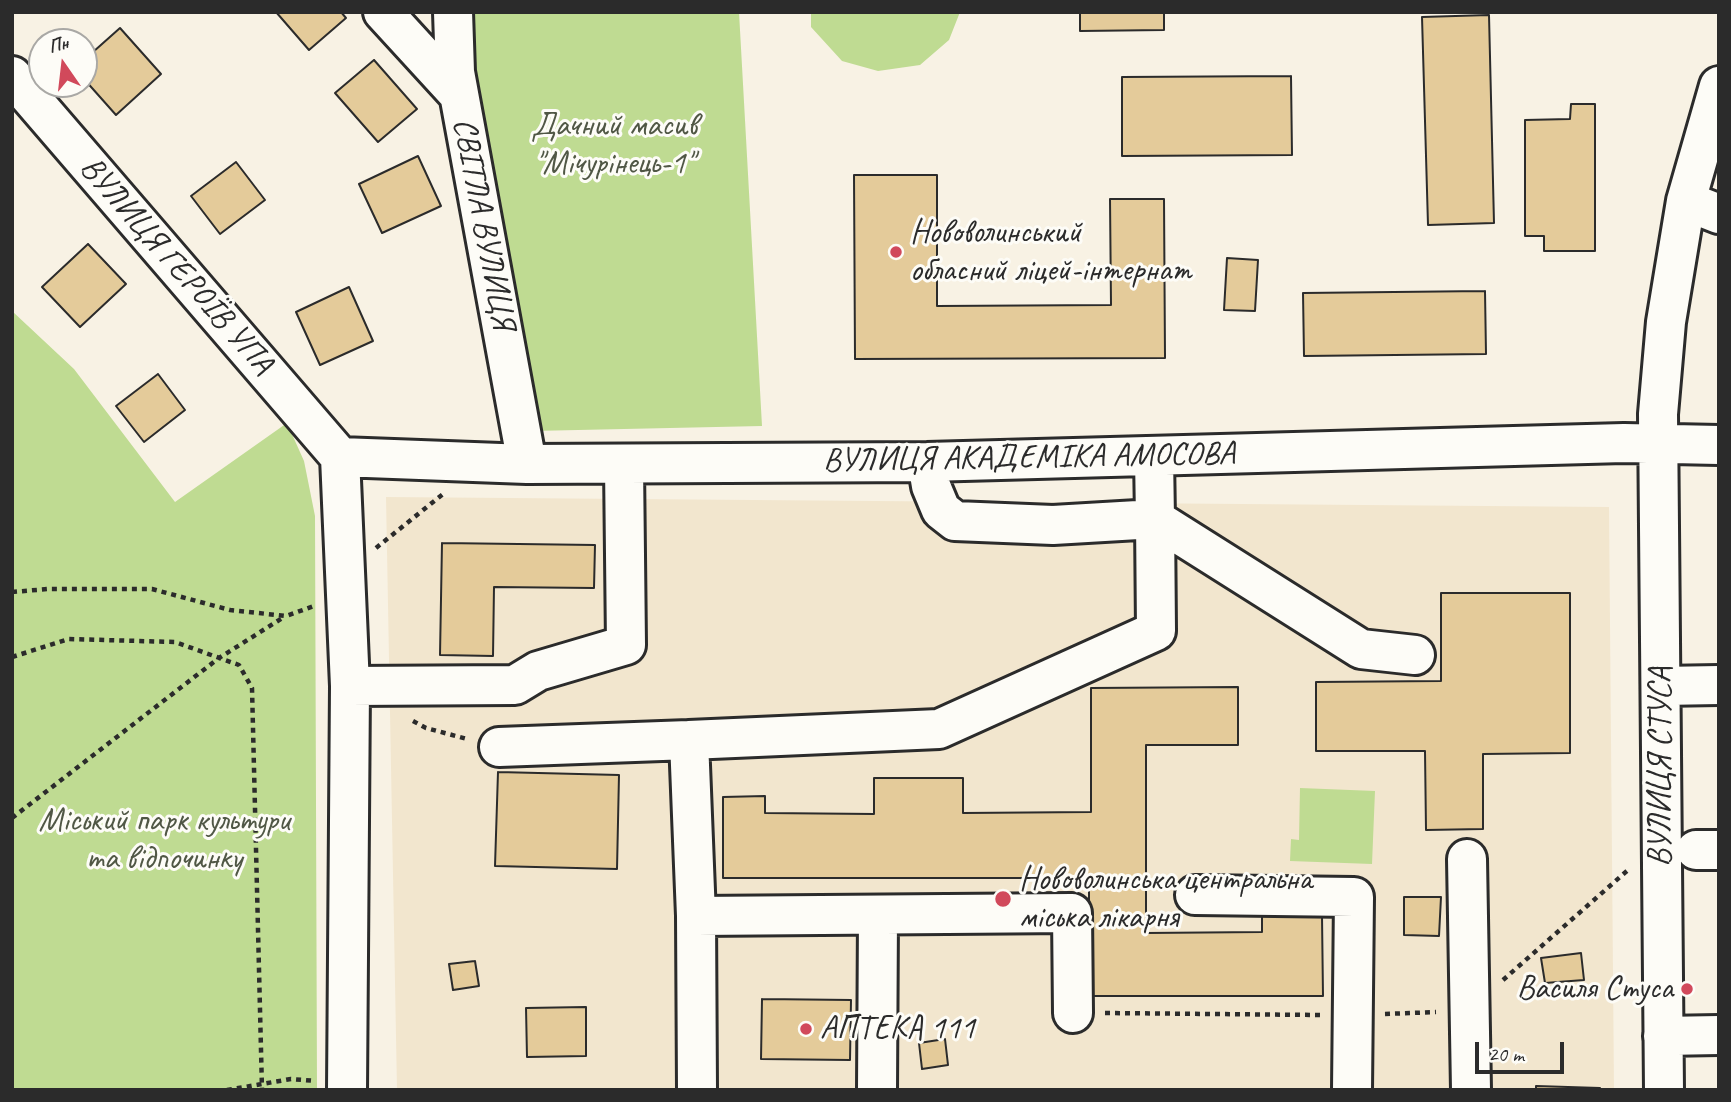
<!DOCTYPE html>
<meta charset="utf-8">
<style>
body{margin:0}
#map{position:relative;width:1731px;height:1102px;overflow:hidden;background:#f8f2e4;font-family:Caveat,sans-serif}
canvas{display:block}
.frame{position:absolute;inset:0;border:14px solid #2b2b2b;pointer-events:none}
.north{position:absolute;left:28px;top:28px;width:70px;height:70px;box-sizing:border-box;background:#fdfcf7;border:2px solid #a9a8a5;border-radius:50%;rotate:346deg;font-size:19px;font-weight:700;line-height:28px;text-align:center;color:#2b2b2b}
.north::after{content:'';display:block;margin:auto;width:24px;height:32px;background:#d1495b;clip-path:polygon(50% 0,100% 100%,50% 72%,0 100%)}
.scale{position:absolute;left:1475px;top:1042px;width:89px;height:32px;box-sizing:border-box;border:4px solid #2b2b2b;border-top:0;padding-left:9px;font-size:21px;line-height:24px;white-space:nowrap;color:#2b2b2b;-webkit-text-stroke:5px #fdfcf7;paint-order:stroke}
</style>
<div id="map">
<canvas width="1731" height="1102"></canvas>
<div class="frame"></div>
<div class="north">Пн</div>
<div class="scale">20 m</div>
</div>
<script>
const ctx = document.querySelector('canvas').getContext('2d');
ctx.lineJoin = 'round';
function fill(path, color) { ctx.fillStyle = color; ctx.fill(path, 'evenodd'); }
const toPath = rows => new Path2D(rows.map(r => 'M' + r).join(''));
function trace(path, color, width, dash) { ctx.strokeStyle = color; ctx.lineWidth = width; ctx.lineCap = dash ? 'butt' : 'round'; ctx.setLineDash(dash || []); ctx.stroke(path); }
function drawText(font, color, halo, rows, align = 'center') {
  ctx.font = font + ' Caveat,sans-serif'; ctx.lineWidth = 6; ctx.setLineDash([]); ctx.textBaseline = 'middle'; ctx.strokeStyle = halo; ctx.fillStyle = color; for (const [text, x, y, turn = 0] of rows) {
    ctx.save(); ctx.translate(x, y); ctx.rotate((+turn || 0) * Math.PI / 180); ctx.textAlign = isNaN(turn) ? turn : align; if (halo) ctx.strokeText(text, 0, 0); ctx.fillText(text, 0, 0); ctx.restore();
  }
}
fill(toPath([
 [386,497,1609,507,1614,1090,397,1090]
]), '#f2e6ce');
fill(toPath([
 [463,12,739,12,762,426,532,431],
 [811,12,960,12,949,40,920,65,878,71,842,61,811,27],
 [12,311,74,369,175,502,287,423,304,461,315,516,317,1090,12,1090],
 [1300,788,1375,791,1372,864,1290,861,1291,839,1299,840]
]), '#bfdb92');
const building = toPath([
 [276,12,341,12,346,18,309,50,276,12],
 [1080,12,1164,12,1164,30,1080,31,1080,12],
 [1489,15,1494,223,1428,225,1422,17,1489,15],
 [120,28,161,74,116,115,84,79,84,60,120,28],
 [374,60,417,109,378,142,335,93,374,60],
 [1291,76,1292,155,1122,156,1122,77,1291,76],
 [1571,104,1595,104,1595,251,1544,251,1544,236,1525,236,1525,120,1570,119,1571,104],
 [418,156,441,206,382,233,359,184,418,156],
 [236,162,265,200,220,234,191,196,236,162],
 [854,175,937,175,937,306,1111,305,1110,199,1164,199,1165,358,855,359,854,175],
 [88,244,126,284,80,327,42,287,88,244],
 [1227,258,1258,260,1255,311,1224,310,1227,258],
 [349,287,373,341,320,365,296,312,349,287],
 [1485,291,1486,354,1304,356,1303,293,1485,291],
 [158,374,185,410,144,442,116,406,158,374],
 [442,543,595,545,594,588,494,587,493,656,440,655,442,543],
 [1441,593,1570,593,1570,753,1483,754,1483,829,1426,830,1425,751,1316,751,1316,682,1441,681,1441,593],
 [1238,687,1238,745,1146,745,1146,933,1262,932,1262,916,1322,916,1323,996,1089,996,1089,878,723,878,723,797,765,796,765,813,874,814,874,778,963,778,963,813,1091,812,1091,688,1238,687],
 [498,772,619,775,617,869,495,866,498,772],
 [1404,897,1441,897,1439,936,1404,935,1404,897],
 [1581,953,1584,980,1545,983,1541,958,1581,953],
 [475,961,479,986,453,990,449,964,475,961],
 [762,999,851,1000,850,1060,761,1059,762,999],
 [586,1007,586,1056,527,1057,526,1008,586,1007],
 [945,1039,948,1065,922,1069,919,1043,945,1039],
 [1536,1086,1600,1088,1600,1090,1536,1090,1536,1086]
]);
fill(building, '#e4cb9a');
trace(building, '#2b2b2b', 2);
const minor = toPath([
 [383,12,459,95],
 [453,12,455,72,527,464],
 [12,76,340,457],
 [1686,201,1719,214],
 [340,457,527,464,927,462,1624,443,1719,445],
 [340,457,350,686,347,1090],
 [927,462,931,486,941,510,955,521,1053,525,1155,519,1154,456],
 [1155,519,1361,649,1415,655],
 [350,686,515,685,538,671,626,645,624,465],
 [1661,686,1719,685],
 [499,747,689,740],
 [1696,850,1719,850],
 [1467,859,1471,1090],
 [1195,895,1354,897,1352,1090],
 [696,916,689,740,939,729,1156,631,1155,519],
 [1663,1036,1719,1035],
 [697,1090,696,916,1072,913,1073,1013],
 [877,1090,878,915],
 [1664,1090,1658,414,1666,322,1686,201,1719,86]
]);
trace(minor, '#2b2b2b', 44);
trace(toPath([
 [376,548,443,494],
 [12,592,48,589,152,589,230,610,286,616,314,606],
 [12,657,69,639,175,642,239,665,252,688,262,1090],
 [413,721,426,728,467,739],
 [12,818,219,658,284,617],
 [1503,980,1628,870],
 [1105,1013,1320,1015],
 [1385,1014,1436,1012],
 [227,1090,291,1079,316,1081]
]), '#2b2b2b', 4.5, [5, 5]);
trace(minor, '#fdfcf7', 38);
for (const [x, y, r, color] of [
 [896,252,7,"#d1495b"],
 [1003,899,9,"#d1495b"],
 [1687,989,7,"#d1495b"],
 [806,1029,7,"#d1495b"]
]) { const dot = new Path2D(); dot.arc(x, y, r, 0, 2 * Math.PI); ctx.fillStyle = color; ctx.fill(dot); trace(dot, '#fdfcf7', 2.5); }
drawText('33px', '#505745', '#fdfcf7', [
 ["Дачний масив",614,126],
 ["\"Мічурінець-1\"",614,164],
 ["Міський парк культури",164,821],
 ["та відпочинку",164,859]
]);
drawText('33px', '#2b2b2b', '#fdfcf7', [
 ["СВІТЛА ВУЛИЦЯ",483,224,79],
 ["ВУЛИЦЯ ГЕРОЇВ УПА",176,266,49],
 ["ВУЛИЦЯ АКАДЕМІКА АМОСОВА",1029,458,-1],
 ["ВУЛИЦЯ СТУСА",1661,767,-90]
]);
drawText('33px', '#2b2b2b', '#fdfcf7', [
 ["Нововолинський",910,233],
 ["обласний ліцей-інтернат",910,271],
 ["Нововолинська центральна",1019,880],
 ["міська лікарня",1019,918],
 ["Василя Стуса",1673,989,"right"],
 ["АПТЕКА 111",820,1029]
], 'left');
</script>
